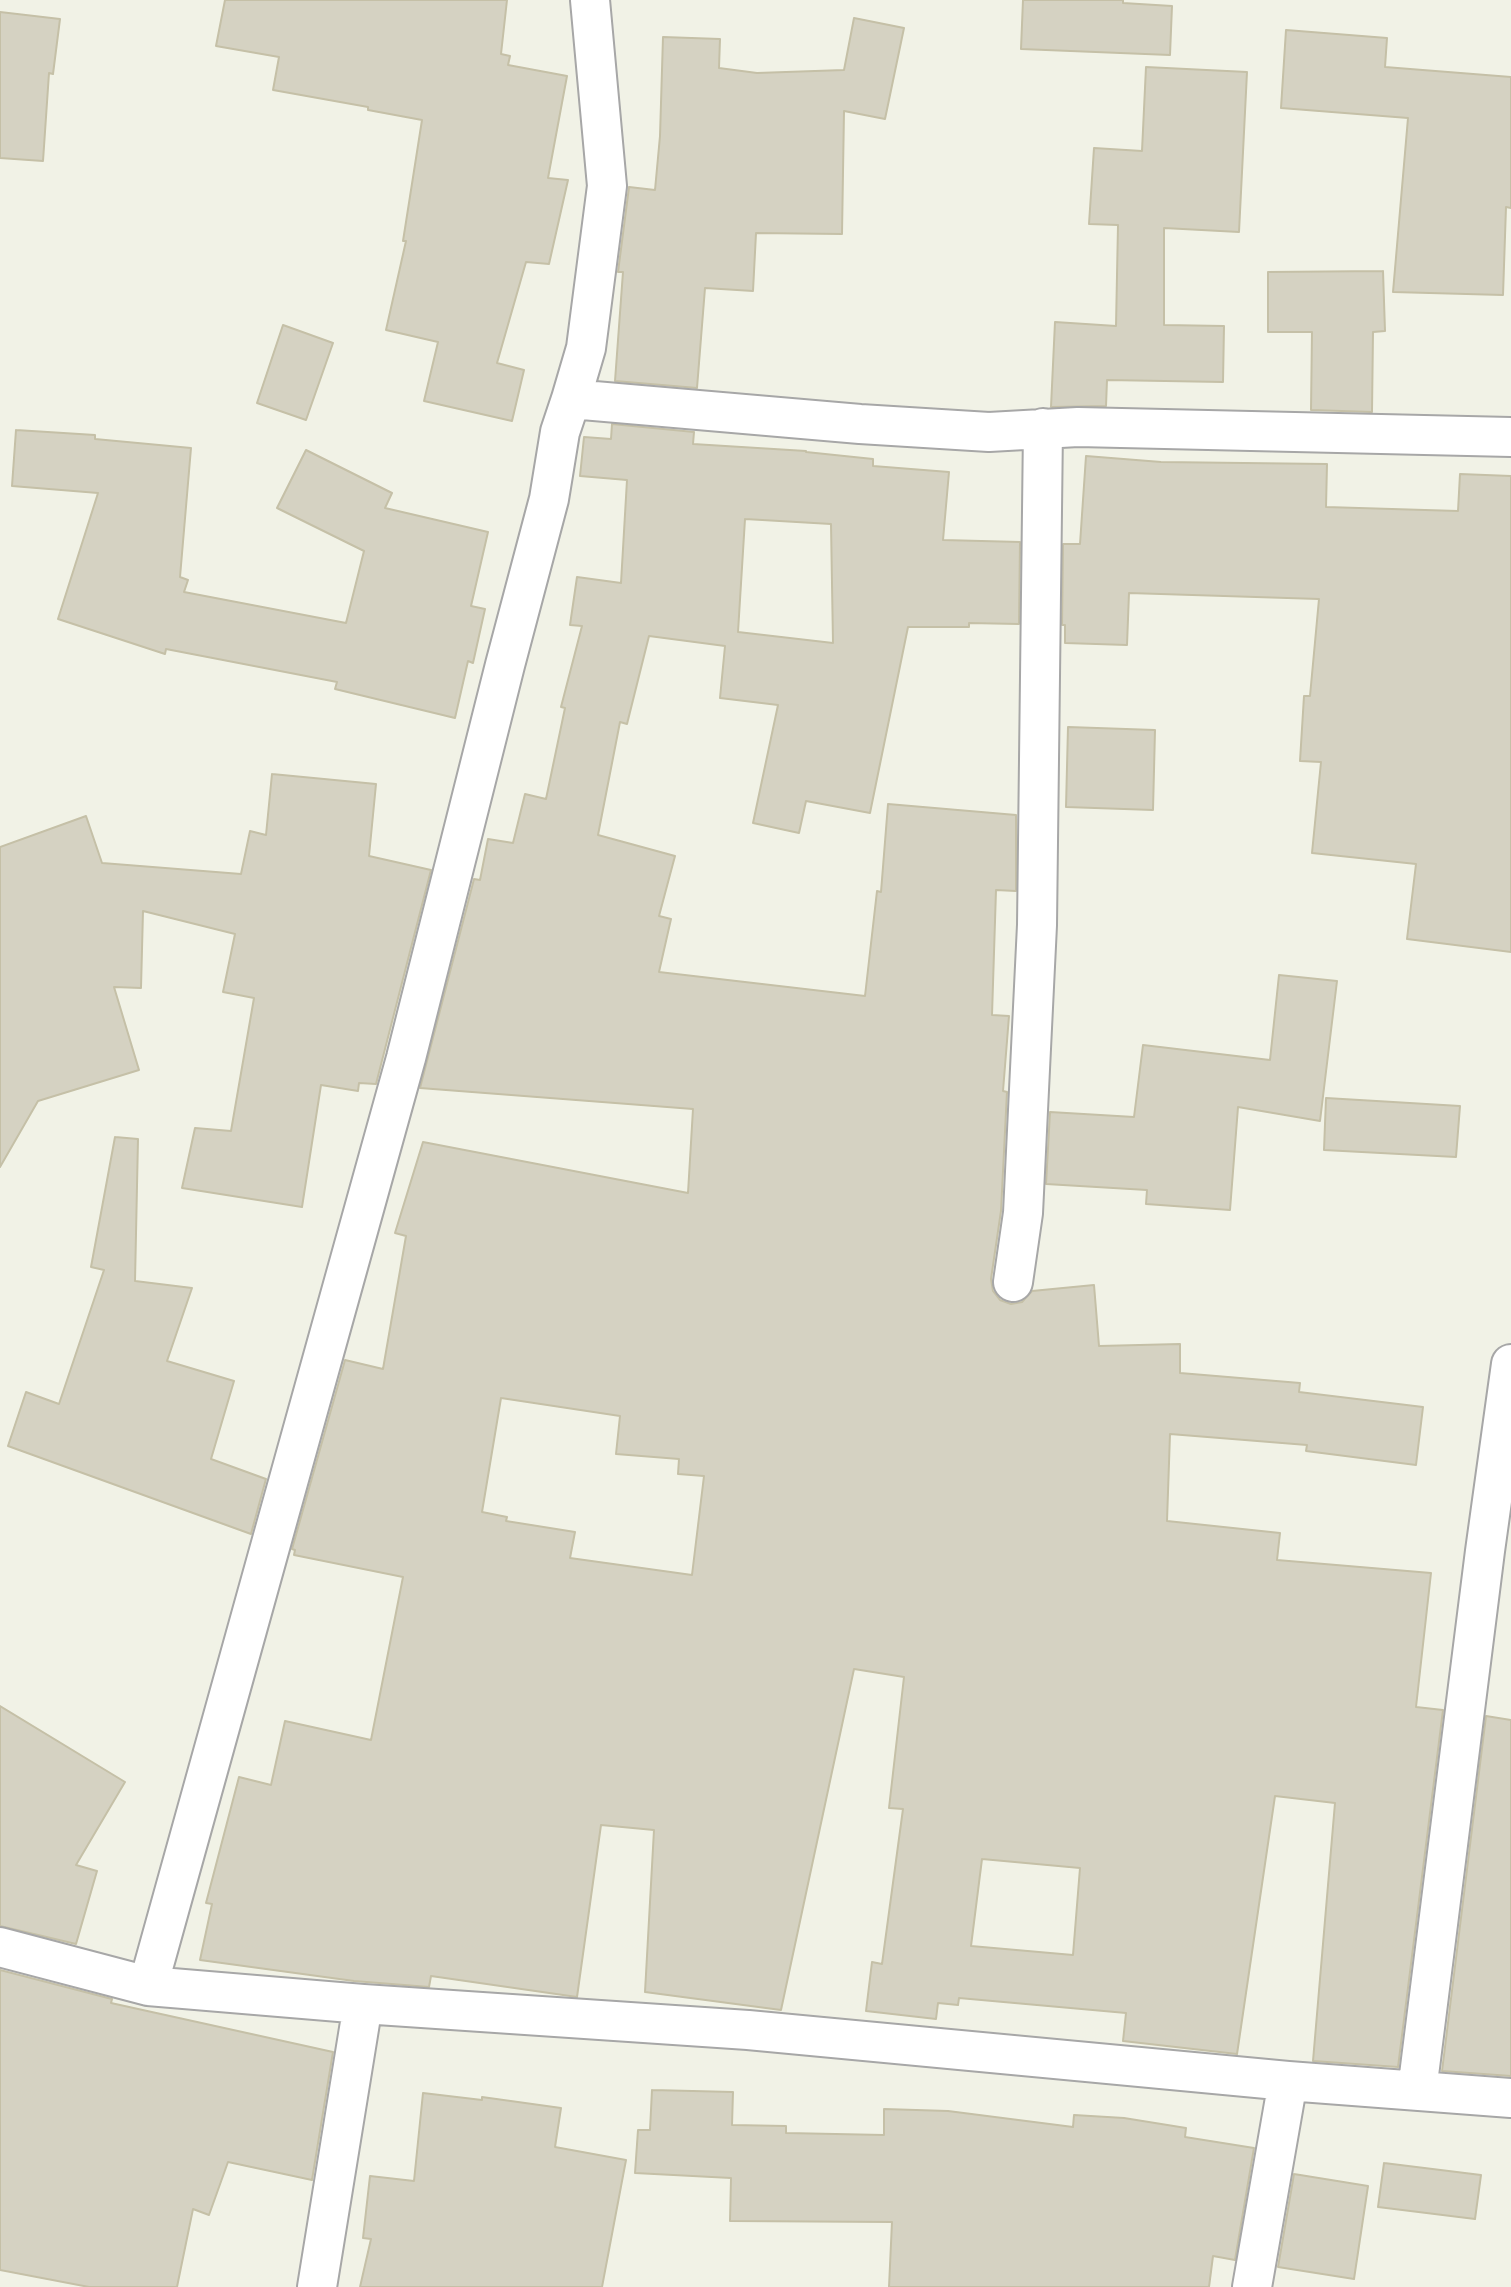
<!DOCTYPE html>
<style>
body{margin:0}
canvas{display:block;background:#f1f2e6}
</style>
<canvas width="1511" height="2287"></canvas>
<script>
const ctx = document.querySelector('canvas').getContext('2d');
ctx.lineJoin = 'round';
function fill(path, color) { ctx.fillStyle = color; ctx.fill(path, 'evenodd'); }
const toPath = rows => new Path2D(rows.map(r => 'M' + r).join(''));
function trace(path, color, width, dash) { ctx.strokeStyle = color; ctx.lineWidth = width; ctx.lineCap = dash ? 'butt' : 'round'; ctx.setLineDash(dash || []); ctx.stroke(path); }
const building = toPath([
 [225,0,507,0,501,54,510,56,508,65,567,76,548,178,568,180,549,264,526,262,497,363,524,370,512,421,424,401,438,342,386,330,406,241,403,241,422,120,368,110,368,107,273,90,279,57,216,46,225,0],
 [1023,0,1123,0,1123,3,1172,6,1170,55,1021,49,1023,0],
 [0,12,60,19,53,74,49,73,43,161,0,158,0,12],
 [854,18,904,28,885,119,844,111,842,234,756,233,753,291,705,288,697,388,615,381,623,272,618,272,629,187,655,190,660,136,663,37,720,39,719,68,757,73,844,70,854,18],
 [1286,30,1387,38,1385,67,1511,77,1511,208,1506,207,1503,295,1393,292,1408,118,1281,108,1286,30],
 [1146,67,1247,72,1239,232,1164,228,1164,325,1224,326,1223,382,1107,380,1106,406,1051,407,1055,322,1116,326,1118,225,1089,224,1094,148,1142,151,1146,67],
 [1383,271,1385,331,1373,332,1372,412,1311,410,1312,332,1268,332,1268,272,1383,271],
 [283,325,333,343,306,420,257,403,283,325],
 [612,424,694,432,693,444,806,451,806,452,873,459,873,466,949,472,943,540,1020,542,1019,624,969,623,969,627,908,627,870,813,806,801,799,833,753,823,778,705,720,698,725,646,649,636,627,724,620,722,598,835,675,856,659,916,671,919,659,972,865,996,877,891,881,892,888,804,1016,815,1016,891,996,890,992,1015,1009,1016,1003,1091,1007,1092,1001,1211,991,1279,993,1291,1000,1300,1011,1304,1022,1302,1032,1291,1094,1285,1099,1346,1180,1344,1180,1373,1300,1383,1299,1392,1423,1407,1416,1465,1306,1451,1307,1445,1170,1434,1167,1521,1280,1533,1277,1560,1431,1573,1416,1707,1443,1710,1398,2067,1313,2061,1335,1803,1275,1796,1237,2054,1123,2041,1126,2013,959,1998,958,2005,938,2003,936,2019,866,2011,872,1962,882,1964,903,1809,889,1808,904,1677,854,1669,781,2010,645,1992,654,1830,601,1825,577,1997,431,1976,429,1987,354,1981,200,1960,212,1904,206,1903,239,1777,271,1785,285,1721,371,1740,403,1577,294,1555,295,1550,292,1549,345,1360,383,1369,406,1236,395,1233,423,1142,688,1193,693,1109,420,1088,474,879,480,880,488,839,513,843,525,794,546,799,565,708,561,707,582,626,570,625,577,577,621,583,627,480,580,476,584,437,611,439,612,424],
 [745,519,831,524,833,643,738,632,745,519],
 [501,1398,620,1416,616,1454,679,1459,678,1474,704,1476,692,1575,570,1558,575,1532,506,1521,507,1517,482,1512,501,1398],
 [982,1859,1080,1868,1073,1955,971,1946,982,1859],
 [16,430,95,435,95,439,191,448,180,577,188,580,184,592,346,623,364,551,277,508,306,450,392,493,385,508,488,532,471,606,485,609,473,663,468,661,455,718,335,689,337,682,166,649,165,654,58,619,98,493,12,486,16,430],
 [1086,456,1161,462,1327,464,1326,507,1458,511,1460,474,1511,476,1511,952,1407,939,1416,864,1312,853,1321,762,1300,761,1304,696,1310,696,1319,599,1129,593,1127,645,1065,643,1065,625,1062,625,1063,544,1080,544,1086,456],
 [1068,727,1155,730,1153,810,1066,807,1068,727],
 [272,774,376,784,369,856,431,870,376,1084,359,1083,358,1091,321,1085,302,1207,182,1188,195,1128,231,1131,254,998,223,992,235,934,143,911,141,988,114,987,139,1070,38,1101,0,1167,0,847,86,816,102,863,241,874,250,831,266,835,272,774],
 [1279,975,1337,981,1320,1121,1238,1107,1230,1210,1146,1204,1147,1190,1046,1184,1050,1112,1134,1117,1143,1045,1270,1060,1279,975],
 [1326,1098,1460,1106,1456,1157,1324,1150,1326,1098],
 [115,1137,138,1139,135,1281,192,1288,167,1361,234,1381,211,1459,266,1479,251,1534,8,1446,26,1392,59,1404,104,1270,91,1267,115,1137],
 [0,1706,125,1782,76,1865,97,1871,76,1944,0,1926,0,1706],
 [1486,1716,1511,1720,1511,2076,1442,2071,1486,1716],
 [0,1970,112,1999,111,2003,333,2052,312,2180,228,2162,209,2215,193,2209,177,2287,89,2287,0,2270,0,1970],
 [652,2090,733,2092,732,2125,786,2126,786,2133,884,2135,884,2109,948,2111,1073,2127,1074,2115,1124,2118,1186,2128,1185,2137,1254,2148,1235,2260,1213,2256,1209,2287,889,2287,892,2222,730,2221,731,2178,635,2173,638,2130,650,2130,652,2090],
 [423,2093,482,2100,482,2097,561,2108,555,2147,626,2160,602,2287,360,2287,371,2239,363,2238,370,2176,414,2181,423,2093],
 [1384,2163,1481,2175,1475,2219,1378,2207,1384,2163],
 [1294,2174,1368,2186,1354,2279,1278,2267,1294,2174]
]);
fill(building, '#d5d2c2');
trace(building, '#c5c0a7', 2);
const street = toPath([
 [590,0,607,186,586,348,571,399,860,424,989,432,1078,427,1511,437],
 [1013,1282,1023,1213,1037,925,1043,428],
 [0,1947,148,1986,363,2004,748,2030,1288,2081,1511,2098],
 [148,1986,406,1058,505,665,549,499,560,432,571,399],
 [1417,2091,1485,1551,1511,1364],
 [317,2287,363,2004],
 [1252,2287,1288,2081]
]);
trace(street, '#a7a7a7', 42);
trace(street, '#fff', 38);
</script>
